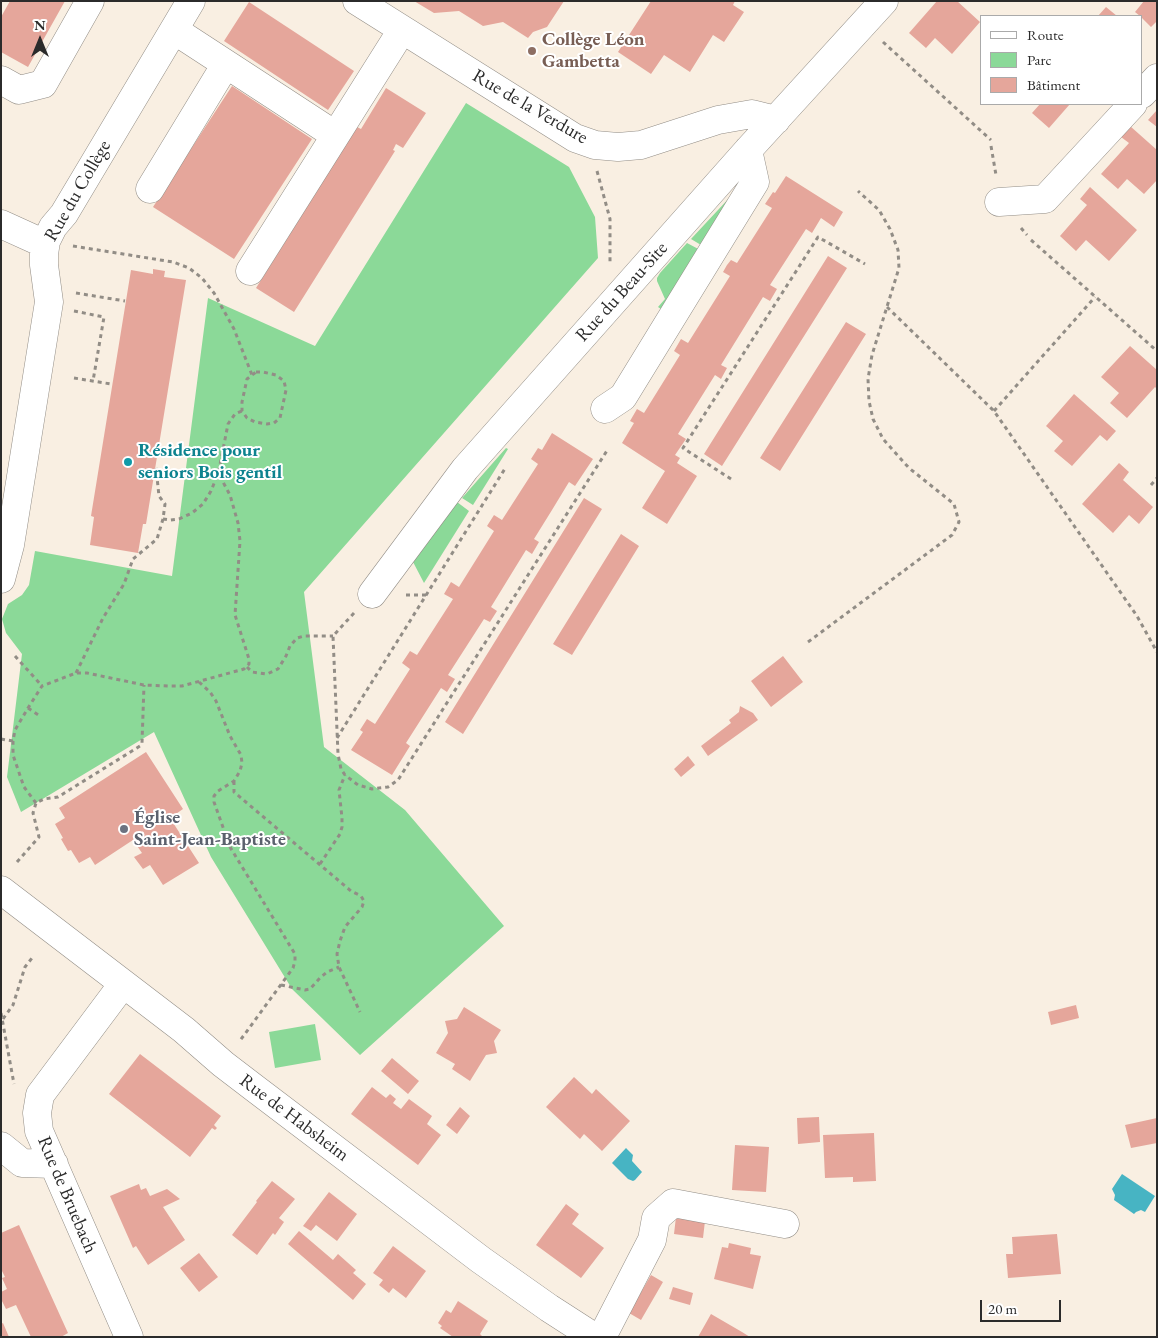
<!DOCTYPE html>
<meta charset="utf-8">
<style>
body{margin:0}
#map{position:relative;width:1158px;height:1338px;overflow:hidden;background:#f9efe2;font-family:"EB Garamond",serif}
canvas{display:block}
.frame{position:absolute;inset:0;border:2px solid #2b2b2b;pointer-events:none}
.legend{position:absolute;left:980px;top:15px;width:162px;height:90px;box-sizing:border-box;background:#fff;border:1px solid #aaa;margin:0;padding:6px 9px;list-style:none;font-size:15px;color:#2b2b2b}
.legend li{display:flex;align-items:center;gap:10px;height:25px}
.legend b{width:25px;border:1px solid #aaa}
.north{position:absolute;left:15px;top:15px;width:50px;height:50px;-webkit-text-stroke:4px #fff;paint-order:stroke;rotate:0deg;font-size:14px;font-weight:700;line-height:20px;text-align:center;color:#2b2b2b}
.north::after{content:'';display:block;margin:auto;width:18px;height:22px;background:#2b2b2b;clip-path:polygon(50% 0,100% 100%,50% 72%,0 100%)}
.scale{position:absolute;left:980px;top:1300px;width:81px;height:22px;box-sizing:border-box;border:2px solid #2b2b2b;border-top:0;padding-left:6px;font-size:15px;line-height:18px;white-space:nowrap;color:#2b2b2b;-webkit-text-stroke:4px #fff;paint-order:stroke}
</style>
<div id="map">
<canvas width="1158" height="1338"></canvas>
<div class="frame"></div>
<ul class="legend">
<li><b style="height:6px;background:#fff"></b>Route</li>
<li><b style="height:14px;background:#8bd998"></b>Parc</li>
<li><b style="height:14px;background:#e5a69b"></b>Bâtiment</li>
</ul>
<div class="north">N</div>
<div class="scale">20 m</div>
</div>
<script>
const ctx = document.querySelector('canvas').getContext('2d');
ctx.lineJoin = 'round';
function fill(path, color) { ctx.fillStyle = color; ctx.fill(path, 'evenodd'); }
const toPath = rows => new Path2D(rows.map(r => 'M' + r).join(''));
function trace(path, color, width, dash) { ctx.strokeStyle = color; ctx.lineWidth = width; ctx.lineCap = dash ? 'butt' : 'round'; ctx.setLineDash(dash || []); ctx.stroke(path); }
function drawText(font, color, halo, rows, align = 'center') {
  ctx.font = font + ' "EB Garamond",serif'; ctx.lineWidth = 4; ctx.setLineDash([]); ctx.textBaseline = 'middle'; ctx.strokeStyle = halo; ctx.fillStyle = color; for (const [text, x, y, turn = 0] of rows) {
    ctx.save(); ctx.translate(x, y); ctx.rotate((+turn || 0) * Math.PI / 180); ctx.textAlign = isNaN(turn) ? turn : align; if (halo) ctx.strokeText(text, 0, 0); ctx.fillText(text, 0, 0); ctx.restore();
  }
}
fill(toPath([
 [466,103,569,167,595,217,598,258,304,592,324,747,405,810,504,926,360,1055,292,989,211,857,154,732,21,812,7,777,22,654,6,633,2,619,8,604,22,595,29,585,35,551,172,576,208,298,315,346],
 [731,196,706,248,691,239],
 [687,243,704,252,667,313,658,307,665,299,657,281,657,278,660,273],
 [506,448,508,449,473,505,462,498],
 [457,502,469,511,424,583,412,560],
 [315,1024,321,1060,275,1068,269,1032]
]), '#8bd998');
fill(toPath([
 [626,1148,633,1155,632,1161,642,1172,635,1180,633,1181,628,1179,612,1163],
 [1122,1174,1155,1196,1145,1212,1141,1210,1136,1212,1134,1214,1114,1200,1115,1195,1112,1189]
]), '#47b4c3');
fill(toPath([
 [10,1,65,1,28,67,1,52,1,17],
 [414,1,564,1,547,27,533,32,528,38,503,22,483,26,459,11,434,13],
 [651,1,735,1,733,5,744,12,724,42,713,35,690,72,664,55,651,74,618,52],
 [937,1,957,1,980,22,952,54,935,38,926,48,909,33],
 [1144,1,1157,1,1157,21,1151,27,1142,18,1142,16,1140,16,1135,12],
 [249,2,354,71,328,110,224,41],
 [1106,7,1117,16,1098,16],
 [232,86,312,139,234,259,153,207],
 [386,88,426,113,403,148,396,144,393,150,395,151,294,312,256,288,357,127,361,129],
 [1040,104,1070,104,1049,128,1032,113],
 [1157,110,1157,127,1148,120],
 [1130,126,1157,150,1157,180,1144,194,1127,179,1118,189,1101,174,1129,143,1121,137],
 [786,176,843,212,834,227,821,218,812,233,806,229,770,285,777,289,770,301,763,297,721,365,727,368,721,379,715,375,678,434,686,439,675,455,680,458,677,463,697,476,667,524,642,508,665,471,622,443,634,423,630,421,637,409,644,413,680,355,674,351,681,339,688,343,730,276,723,272,727,265,731,260,737,263,772,208,765,204,773,192,775,193],
 [1090,187,1137,230,1109,261,1086,240,1076,251,1060,236,1087,205,1080,199],
 [828,256,847,268,722,466,704,454],
 [153,269,165,271,164,277,186,280,146,524,143,524,138,553,90,545,94,517,91,516,131,270,153,274],
 [846,322,866,334,780,471,760,458],
 [1130,346,1157,370,1157,389,1155,387,1127,418,1110,403,1119,393,1101,377],
 [1074,394,1116,431,1107,441,1100,435,1072,466,1054,451,1063,441,1046,426],
 [552,433,593,459,575,486,569,482,552,510,534,539,539,542,532,554,526,550,491,607,497,611,490,622,484,619,448,675,455,679,447,692,441,688,406,743,410,746,392,775,351,750,363,732,360,730,367,719,375,724,410,669,402,663,410,651,417,655,453,599,444,594,451,582,459,587,494,531,487,526,494,515,502,520,538,464,531,459,538,448,542,450],
 [1119,463,1129,472,1123,480,1153,507,1139,524,1129,515,1113,533,1082,504],
 [584,498,602,509,463,734,445,722],
 [621,534,639,546,572,655,553,644],
 [783,656,803,682,771,707,751,681],
 [740,706,753,713,758,720,708,756,701,746,731,723,729,720,739,712],
 [146,752,183,809,170,818,199,863,163,885,150,865,143,869,134,857,142,853,133,840,95,865,90,857,79,863,71,850,68,851,61,839,63,838,55,824,65,818,59,808],
 [688,756,695,765,681,777,674,769],
 [1076,1005,1079,1018,1051,1025,1048,1012],
 [464,1007,501,1030,494,1041,497,1053,486,1055,470,1081,452,1069,455,1064,436,1053,448,1033,445,1021,457,1019],
 [140,1054,221,1116,214,1125,217,1128,215,1130,212,1128,190,1157,109,1094],
 [392,1058,419,1081,408,1094,381,1071],
 [574,1077,592,1094,596,1089,630,1121,602,1151,584,1134,580,1139,546,1107],
 [372,1087,386,1098,390,1094,396,1099,393,1103,401,1109,409,1099,432,1116,427,1124,441,1135,418,1165,351,1114],
 [460,1107,470,1116,457,1134,446,1125],
 [819,1117,820,1142,798,1144,797,1118],
 [1157,1118,1157,1143,1131,1148,1125,1125],
 [874,1133,876,1181,853,1182,853,1177,825,1178,823,1135],
 [735,1145,769,1147,766,1192,732,1190],
 [272,1181,295,1199,279,1218,284,1222,275,1235,273,1233,257,1255,232,1235,257,1202,256,1201],
 [139,1184,141,1190,146,1188,150,1196,167,1189,180,1199,163,1207,185,1240,148,1265,136,1246,133,1248,110,1196],
 [329,1192,357,1214,337,1241,316,1225,311,1231,303,1226],
 [566,1204,579,1214,572,1224,604,1248,581,1278,536,1245],
 [676,1217,705,1221,703,1238,674,1234],
 [19,1225,68,1333,61,1337,31,1337,16,1305,6,1309,1,1299,1,1292,7,1289,2,1278,5,1277,1,1269,1,1233],
 [299,1231,333,1260,338,1254,356,1270,353,1273,366,1284,353,1300,288,1244],
 [1057,1234,1061,1274,1008,1278,1006,1254,1013,1254,1012,1237],
 [729,1243,751,1248,750,1254,761,1256,753,1289,714,1279,722,1247,728,1248],
 [393,1246,426,1271,406,1298,393,1288,389,1293,379,1285,383,1280,373,1273],
 [199,1253,218,1277,199,1292,180,1268],
 [651,1275,663,1282,641,1320,629,1313],
 [673,1287,693,1293,690,1305,669,1299],
 [458,1301,488,1321,480,1334,483,1337,453,1337,440,1328,442,1326,438,1323,446,1310,451,1313],
 [711,1314,742,1332,750,1337,698,1337],
 [3,1323,9,1337,1,1337,1,1324]
]), '#e5a69b');
const minor = toPath([
 [357,1,575,138,595,145,618,147,641,145,718,120,752,114,776,120],
 [174,30,335,135],
 [1,80,19,90,43,84,90,1],
 [1142,94,1157,78],
 [150,189,226,64],
 [999,202,1045,199,1133,104],
 [1,224,34,239,46,241],
 [250,271,402,30],
 [605,409,623,397,755,182,748,150],
 [1,579,10,545,49,302,44,265,44,254,46,241,53,227,64,214,191,1],
 [372,594,465,469,748,150,884,1],
 [1,890,184,1030,223,1064,257,1090,481,1260,549,1308,594,1337],
 [123,984,40,1095,37,1113,39,1131,129,1337],
 [1,1146,22,1163,54,1164],
 [602,1337,652,1240,656,1218,673,1203,785,1224]
]);
trace(minor, '#928d86', 29);
trace(toPath([
 [883,42,991,140],
 [991,146,996,175],
 [597,171,610,219,610,263],
 [1021,228,1027,235],
 [1031,240,1157,351],
 [73,246,173,262,189,268,202,278,214,293,234,329,252,375],
 [76,293,125,301],
 [887,307,994,411,1137,616,1157,652],
 [74,311,104,317,93,381],
 [256,372,263,372,276,375,284,381,286,390,280,418,274,423,267,424,255,422,247,418,242,411,242,402,247,379,252,375,256,372],
 [74,378,111,384],
 [994,411,1095,297],
 [731,479,683,448,818,237,865,264],
 [1151,485,1157,478],
 [163,519,170,520,179,519,192,513,203,504,211,491,219,471],
 [406,595,426,595],
 [354,613,333,636,338,754,341,769,345,775,358,785,372,789,388,787,398,780,608,449],
 [808,642,952,535,959,522,954,504,909,468,883,439,873,419,869,401,868,379,872,355,899,268,898,250,890,229,879,210,858,191],
 [15,656,42,686],
 [247,667,252,672,267,674,278,669,286,656,290,646,297,638,304,636,333,636],
 [76,673,103,618,124,584,133,559,157,539,163,519,165,504,159,496,156,468],
 [199,682,210,692,216,701,230,736,241,755,242,763,240,771,234,781,218,791,214,796,214,802,230,847,295,954,295,961,293,968,239,1042],
 [28,708,40,716],
 [337,738,506,467],
 [1,739,13,741],
 [234,781,234,792,351,891,361,896,364,901,362,907,345,927,340,941,337,954,339,967,360,1012],
 [36,803,24,787,13,755,13,741,15,730,28,708,42,686,76,673,87,673,144,685,169,686,182,686,244,669,249,664,249,659,235,615,240,541,238,523,230,495,223,482,219,470,228,424,235,414,242,411],
 [17,862,39,837,33,813,36,803,44,799,58,797,140,746,142,743,144,685],
 [320,864,340,834,342,827,342,818,339,790,345,775],
 [281,985,305,990,310,989,320,978,327,972,339,967],
 [1,1013,14,1084],
 [3,1019,13,1005,25,967,32,958]
]), '#928d86', 3, [4, 4]);
trace(minor, '#fff', 28);
for (const [x, y, r, color] of [
 [532,51,5,"#8d6e63"],
 [128,462,5,"#0f9aa8"],
 [124,829,5,"#6b7280"]
]) { const dot = new Path2D(); dot.arc(x, y, r, 0, 2 * Math.PI); ctx.fillStyle = color; ctx.fill(dot); trace(dot, '#fff', 2); }
drawText('bold 19px', '#785e54', '#fff', [
 ["Collège Léon",542,40],
 ["Gambetta",542,62]
], 'left');
drawText('19px', '#2b2b2b', '#fff', [
 ["Rue de la Verdure",530,107,30],
 ["Rue du Collège",78,191,-60],
 ["Rue du Beau-Site",622,292,-48],
 ["Rue de Habsheim",294,1118,37],
 ["Rue de Bruebach",67,1195,67]
]);
drawText('bold 19px', '#0d838f', '#fff', [
 ["Résidence pour",138,451],
 ["seniors Bois gentil",138,473]
], 'left');
drawText('bold 19px', '#5b616d', '#fff', [
 ["Église",134,818],
 ["Saint-Jean-Baptiste",134,840]
], 'left');
</script>
